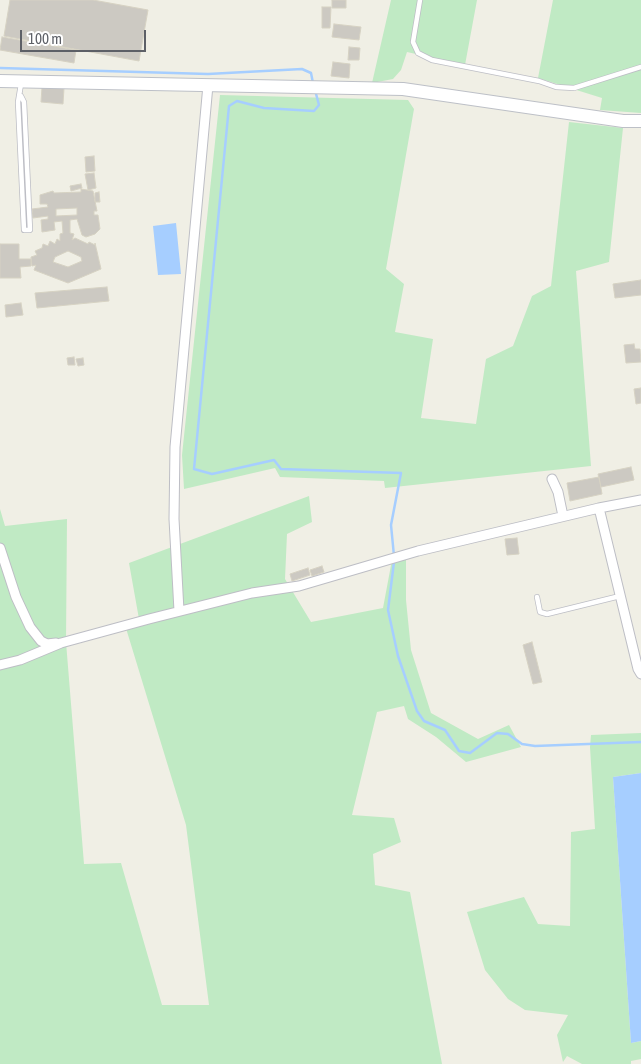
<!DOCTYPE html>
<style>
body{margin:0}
#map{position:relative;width:641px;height:1064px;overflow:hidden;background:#f0efe5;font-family:"Asap Condensed",sans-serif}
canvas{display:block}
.scale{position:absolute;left:20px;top:30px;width:126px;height:22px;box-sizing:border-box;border:2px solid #5d6067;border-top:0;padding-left:6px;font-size:15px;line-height:18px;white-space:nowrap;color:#5d6067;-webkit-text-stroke:4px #fff;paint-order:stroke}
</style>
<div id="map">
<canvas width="641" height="1064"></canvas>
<div class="scale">100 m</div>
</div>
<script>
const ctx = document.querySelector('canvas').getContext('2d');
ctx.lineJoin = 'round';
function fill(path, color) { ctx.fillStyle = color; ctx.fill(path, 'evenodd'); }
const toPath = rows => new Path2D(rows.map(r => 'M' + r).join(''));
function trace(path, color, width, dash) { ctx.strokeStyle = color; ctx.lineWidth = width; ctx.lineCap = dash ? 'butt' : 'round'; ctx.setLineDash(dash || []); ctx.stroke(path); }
fill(toPath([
 [391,0,477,0,465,65,407,52,401,70,393,79,372,83],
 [553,0,641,0,641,113,600,110,602,98,538,78],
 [220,95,408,100,414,109,386,269,404,284,395,332,433,339,421,418,476,424,486,359,513,346,532,296,551,286,569,122,623,128,609,262,576,271,591,466,385,488,384,481,280,477,275,468,184,489,182,455],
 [309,496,312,522,287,534,285,579,311,622,383,608,392,560,406,557,406,600,411,650,431,713,478,739,509,725,521,747,466,762,436,737,408,719,404,706,377,712,352,815,394,818,401,842,373,854,375,885,410,892,442,1064,0,1064,0,509,5,526,67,519,66,642,84,864,121,863,162,1005,209,1005,186,825,125,625,139,619,129,563],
 [641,733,641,773,613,777,631,1043,641,1041,641,1059,631,1061,631,1064,582,1064,567,1056,563,1062,557,1035,568,1015,525,1010,508,999,485,970,467,912,524,897,538,924,570,926,571,832,595,829,590,747,591,735]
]), '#c0eac4');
fill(toPath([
 [176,223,181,274,158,275,153,226],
 [641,773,641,1041,631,1043,613,777]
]), '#a6ceff');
trace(toPath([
 [0,68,208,74,302,69,311,73,313,83],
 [315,90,319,105,314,111,264,108,237,101,229,106,194,469,212,474,274,460,281,469,401,473,391,525,394,556],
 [394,562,388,610,398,656,417,711,424,721,445,730,459,751,470,753,497,733,508,734,522,744,535,746,641,742]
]), '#a6ceff', 2.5);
const building = toPath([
 [10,0,93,0,148,10,139,61,4,36,10,0],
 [332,0,346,0,346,8,332,8,332,0],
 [322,7,331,7,330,28,322,28,322,7],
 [334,24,361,27,359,40,332,37,334,24],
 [2,37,76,50,74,63,0,50,2,37],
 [349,47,360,48,359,60,348,60,349,47],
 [333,62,350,64,349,78,331,76,333,62],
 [42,87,64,88,63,104,41,102,42,87],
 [94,156,95,171,86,172,85,157,94,156],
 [94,173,96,188,88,190,85,174,94,173],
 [81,184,82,188,71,191,70,186,81,184],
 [81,189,93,191,97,211,94,211,94,215,98,215,100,229,95,234,86,237,82,235,77,219,70,220,70,233,74,234,72,240,75,238,88,244,89,242,95,245,95,243,101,269,68,283,34,270,36,265,32,266,31,257,37,255,35,251,42,248,43,244,48,246,50,241,55,244,57,239,60,241,60,234,63,233,62,221,54,222,55,230,42,232,41,220,48,219,48,216,33,218,32,209,48,207,47,204,40,204,40,195,53,191,54,193,81,192,81,189],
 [77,208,77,215,56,216,56,209,77,208],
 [68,251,81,257,82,261,68,267,53,262,55,257,68,251],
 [99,192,100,202,95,202,95,193,99,192],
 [0,244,19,244,19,259,31,259,31,266,20,267,21,278,0,278,0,244],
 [641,280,641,295,615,298,613,284,641,280],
 [107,287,109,301,37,308,35,293,107,287],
 [21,303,23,315,6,317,5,305,21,303],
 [634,344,635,349,640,349,641,362,626,363,624,345,634,344],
 [74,357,75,365,68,365,67,358,74,357],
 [83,358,84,365,78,366,76,359,83,358],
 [641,388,641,403,636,404,634,389,641,388],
 [631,467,634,480,601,487,598,474,631,467],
 [599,477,602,494,570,501,567,483,599,477],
 [517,538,519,554,507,555,505,539,517,538],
 [322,566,324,572,312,576,310,570,322,566],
 [308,568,310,575,292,581,290,574,308,568],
 [532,642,542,682,533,684,523,645,532,642]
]);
fill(building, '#ccc9c2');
trace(building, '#d6d2c3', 1);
const lane = toPath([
 [420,0,413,42,418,53,432,60,539,81,556,87,574,88,641,67],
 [21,96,24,102,30,230,24,230,18,102,21,84],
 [537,597,540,612,547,614,620,596]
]);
const street = toPath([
 [552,479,558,492,563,516],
 [641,500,599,508,638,669,641,674],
 [0,548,16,597,30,627,41,641,47,644,56,643],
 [179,611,174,519,175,447,208,85],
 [0,665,20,660,61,643,149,619,252,593,299,586,418,551,599,508]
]);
const secondary = toPath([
 [0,81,403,89,623,121,641,121]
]);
trace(lane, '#bdbec5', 6);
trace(street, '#bdbec5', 11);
trace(secondary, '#bdc0c7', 14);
trace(lane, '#fff', 4.5);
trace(street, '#fff', 9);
trace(secondary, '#fff', 12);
</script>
